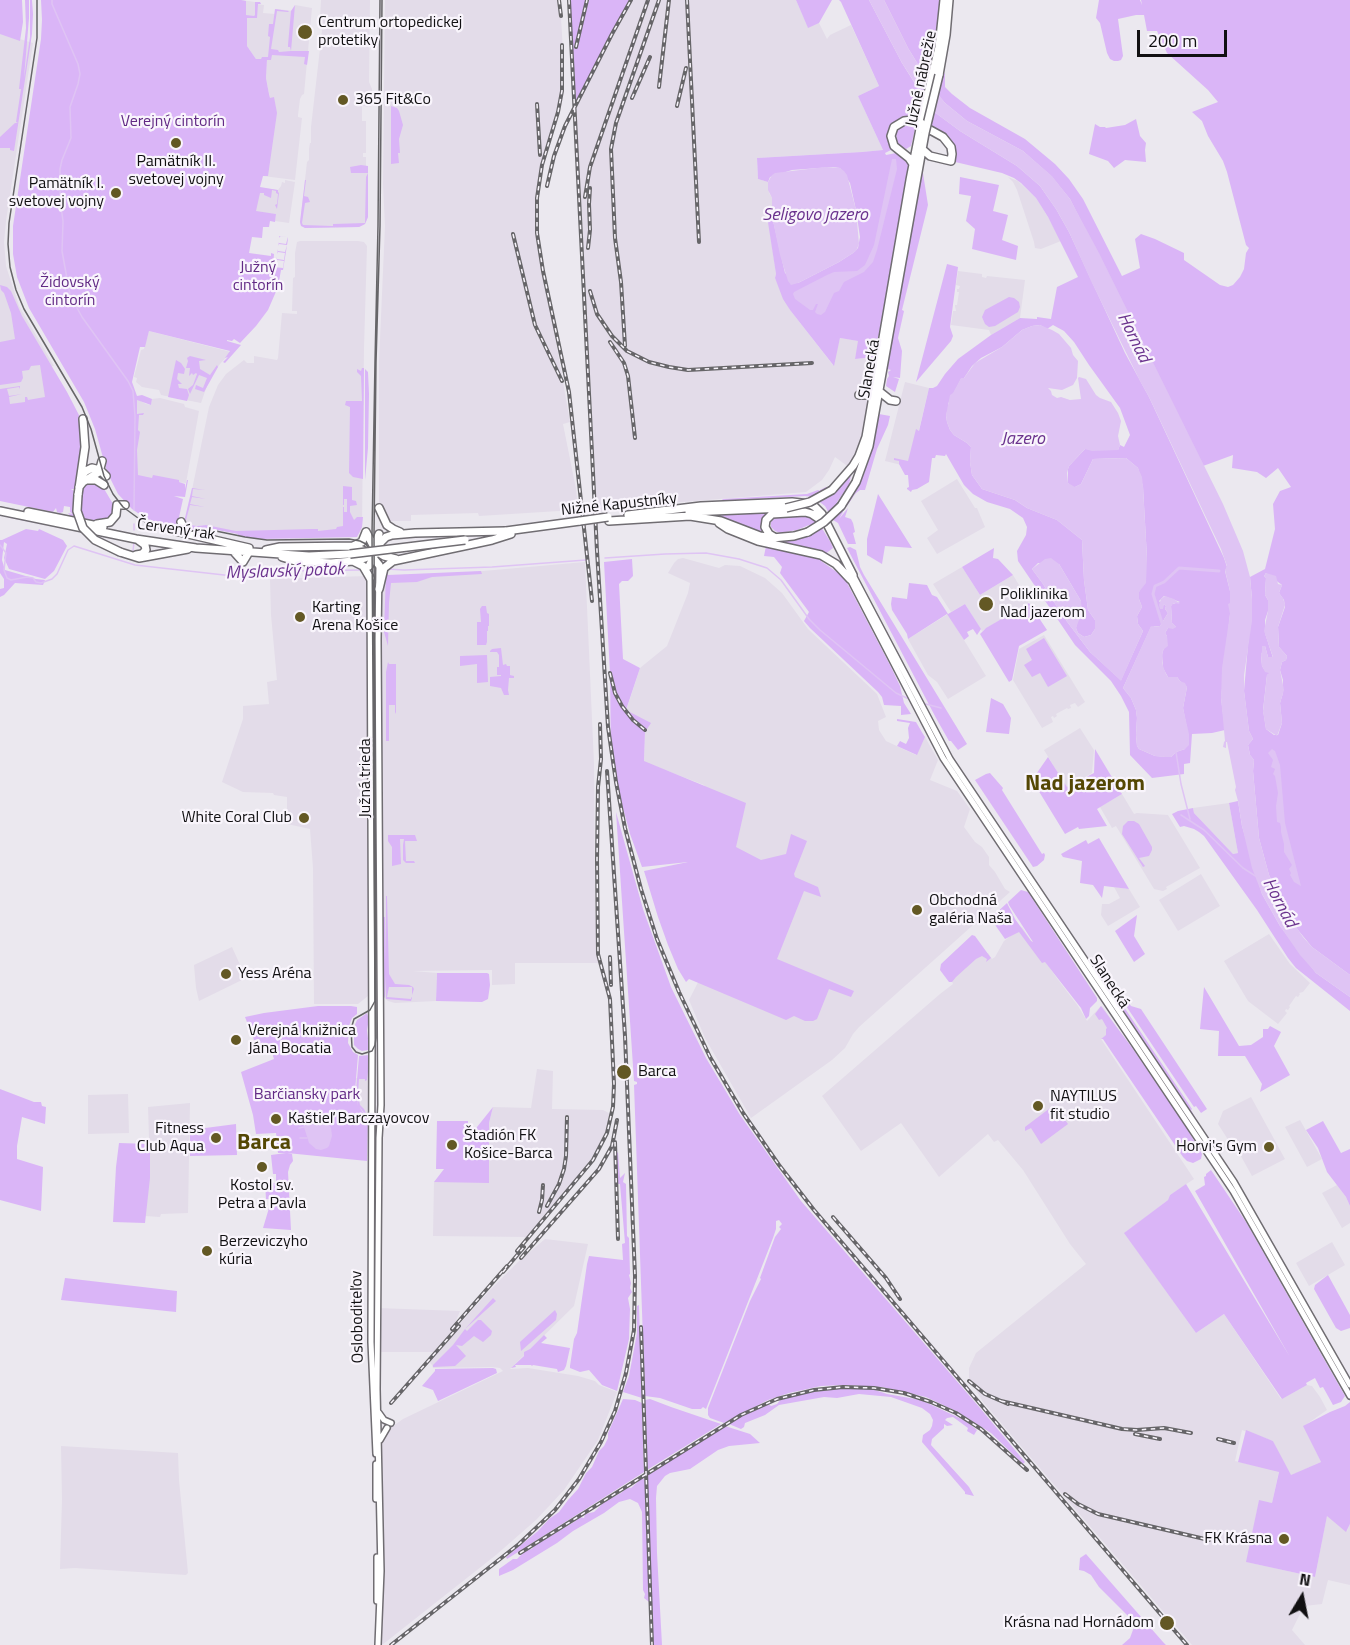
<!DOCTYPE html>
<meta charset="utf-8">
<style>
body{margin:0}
#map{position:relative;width:1350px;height:1645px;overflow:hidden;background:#ebe8ef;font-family:"Titillium Web",sans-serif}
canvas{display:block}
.north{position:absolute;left:1272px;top:1567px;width:60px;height:60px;-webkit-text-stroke:4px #f9f5fc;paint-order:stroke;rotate:10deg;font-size:16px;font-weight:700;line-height:24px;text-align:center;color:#111012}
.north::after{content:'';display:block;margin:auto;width:21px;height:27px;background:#111012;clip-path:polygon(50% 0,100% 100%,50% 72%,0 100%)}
.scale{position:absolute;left:1137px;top:30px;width:90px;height:27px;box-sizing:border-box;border:3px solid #111012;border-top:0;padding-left:8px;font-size:18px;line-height:21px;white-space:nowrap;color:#111012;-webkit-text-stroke:4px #f9f5fc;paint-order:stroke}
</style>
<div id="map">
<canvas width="1350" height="1645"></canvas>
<div class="north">N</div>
<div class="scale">200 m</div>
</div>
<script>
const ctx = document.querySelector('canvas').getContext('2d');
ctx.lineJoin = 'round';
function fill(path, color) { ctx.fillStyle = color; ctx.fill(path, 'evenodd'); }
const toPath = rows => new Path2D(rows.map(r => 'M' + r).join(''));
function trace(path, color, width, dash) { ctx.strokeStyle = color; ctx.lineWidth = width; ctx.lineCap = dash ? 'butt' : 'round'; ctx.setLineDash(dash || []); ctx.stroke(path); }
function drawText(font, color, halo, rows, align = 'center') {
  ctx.font = font + ' "Titillium Web",sans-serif'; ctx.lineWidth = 4.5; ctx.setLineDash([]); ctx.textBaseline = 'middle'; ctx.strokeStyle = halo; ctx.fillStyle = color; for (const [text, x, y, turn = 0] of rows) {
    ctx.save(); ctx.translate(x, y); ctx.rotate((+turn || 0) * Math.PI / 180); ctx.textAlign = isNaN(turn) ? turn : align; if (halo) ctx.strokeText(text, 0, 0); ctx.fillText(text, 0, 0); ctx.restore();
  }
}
fill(toPath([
 [241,0,255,2,256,4,264,5,263,13,275,14,276,9,294,11,295,5,312,8,304,94,302,95,300,99,298,115,298,117,302,118,295,180,263,176,270,98,266,78,267,60,256,59,247,46,247,19],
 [321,0,370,0,369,82,372,89,372,105,370,107,362,106,362,121,366,121,366,153,363,153,363,157,366,157,366,166,368,166,368,217,365,224,359,227,305,228,300,224,307,162,309,160,309,149,310,143,311,143,311,127,322,31,320,19],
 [385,0,560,0,563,52,561,92,556,118,542,165,537,206,537,233,570,422,563,424,576,489,578,509,559,511,479,516,478,513,411,515,411,521,388,521,379,508,379,362,385,226,383,184],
 [632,0,796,0,808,27,819,23,827,39,830,35,851,25,879,86,858,96,883,150,862,152,757,158,758,179,768,182,769,193,772,198,772,216,768,216,776,274,775,278,790,310,833,365,840,338,859,341,855,359,875,357,870,390,863,398,868,400,869,404,861,438,854,457,850,465,846,465,835,457,829,470,822,480,806,492,645,505,597,512,576,102],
 [0,33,33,43,6,221,4,242,6,266,19,306,54,366,46,367,64,406,0,417],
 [1008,177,1018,181,1036,198,1048,217,1061,241,1041,249,1035,248,1034,242,1017,190,1013,182],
 [285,180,295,182,289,223,275,221,276,214,255,212,260,188,278,190,281,186,282,182,285,183],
 [300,241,358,241,364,242,367,246,364,348,362,527,359,534,242,533,205,525,197,526,185,524,209,407,218,385,226,374,244,360,247,363,254,363,254,356,277,360,278,358,282,313,297,314,297,311,292,311,293,278,295,277,295,253,297,242],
 [958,271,982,274,982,277,986,278,987,276,1025,280,1020,318,991,335,989,330,951,325,953,311,956,311,955,306,955,305,957,305,959,292,957,292,957,289,959,289,960,286,956,285],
 [149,331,231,352,220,364,209,380,201,403,161,395,159,390,142,387,136,382,137,378,134,377,141,350,144,349],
 [905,382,929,388,910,467,885,461],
 [160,398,184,404,185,407,199,411,186,483,137,477,137,399,146,404,151,405,152,399],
 [957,479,975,508,977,508,985,527,937,554,927,538,938,530,921,501],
 [683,558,719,568,725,565,740,566,765,578,782,593,808,629,877,694,886,717,878,721,879,730,886,741,916,755,925,737,938,760,930,780,957,791,970,809,964,827,975,842,982,847,989,857,989,865,995,872,1005,889,1010,892,859,1027,853,1034,845,1048,832,1060,751,1118,705,1038,689,1000,718,943,734,856,704,785,644,762,645,732,626,711,640,668,667,646,688,593,690,583,668,573,674,563,678,559],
 [585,562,594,764,595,916,600,963,515,963,515,984,492,985,492,970,413,971,437,973,436,1001,395,1003,388,1001,381,995,379,589,387,575,449,574],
 [962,567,980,595,1013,575,1028,600,1028,603,982,631,965,604,951,612,933,584],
 [368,576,372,989,368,996,358,1004,314,1004,313,868,310,829,287,824,287,797,274,795,273,793,243,792,222,782,243,719,243,706,269,704,267,682,277,680,271,615,270,579],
 [948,614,986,676,948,699,937,682,928,675,908,639],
 [1044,635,1085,702,1078,707,1075,703,1070,705,1071,708,1068,709,1067,708,1056,714,1057,716,1054,718,1053,716,1051,717,1053,722,1042,728,1013,680,1019,649],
 [1080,728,1094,750,1092,773,1067,788,1044,750],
 [1122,794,1134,814,1137,813,1168,815,1200,868,1166,887,1167,889,1163,891,1154,889,1116,826,1112,828,1100,807],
 [1229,803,1238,853,1233,854,1194,813,1193,808],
 [1201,874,1220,906,1178,931,1159,900],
 [1114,887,1129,889,1140,907,1108,926,1101,915,1102,904,1109,904,1120,898],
 [1022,927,1056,977,1078,1006,1087,1021,1100,1007,1101,1006,1103,1007,1117,1028,1101,1039,1194,1179,1170,1195,1168,1200,1125,1233,1196,1333,1224,1314,1281,1399,1307,1385,1312,1386,1320,1397,1327,1410,1304,1426,1321,1462,1290,1476,1273,1441,1242,1430,1235,1461,1279,1471,1272,1503,1259,1501,1247,1562,1315,1577,1327,1515,1347,1531,1350,1524,1350,1585,1328,1580,1322,1604,1304,1606,1292,1630,1305,1645,1192,1645,983,1402,969,1378,969,1368,976,1353,1086,1264,1070,1244,1023,1170,998,1140,994,1142,988,1134,939,1177,901,1123,861,1151,822,1096,940,994,953,984,951,979,976,957,988,953,992,959,995,957,1004,941],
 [1269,934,1290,964,1310,983,1303,992,1299,993,1300,994,1298,997,1296,996,1289,1006,1290,1007,1288,1010,1286,1009,1285,1011,1287,1013,1278,1024,1248,1001,1224,961],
 [232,947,246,978,199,1001,196,988,194,965],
 [372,1061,372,1123,368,1123,366,1116,357,1104,356,1078,366,1079,369,1062],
 [537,1069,553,1071,552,1109,603,1110,607,1112,611,1115,607,1129,600,1146,589,1164,527,1237,433,1236,434,1182,489,1182,489,1123,493,1107,531,1108],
 [128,1094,129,1133,88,1134,88,1095],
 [1251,1097,1285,1159,1252,1176,1237,1149,1234,1149,1218,1124,1223,1111],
 [190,1103,188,1213,161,1214,160,1217,145,1216,150,1167,148,1107],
 [1300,1120,1322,1159,1307,1167,1285,1127],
 [1337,1185,1346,1197,1350,1206,1350,1223,1342,1228,1322,1193],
 [545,1239,588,1244,574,1306,510,1369,528,1368,578,1376,595,1381,599,1385,617,1392,598,1440,564,1490,536,1520,496,1555,382,1645,378,1645,379,1444,385,1432,403,1419,503,1371,500,1368,492,1367,433,1368,432,1365,428,1361,435,1352,377,1352,377,1308,460,1311,450,1335,489,1291,518,1262],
 [1332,1242,1345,1265,1309,1286,1296,1263],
 [61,1446,178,1453,179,1480,188,1573,186,1575,75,1568,60,1569,62,1499]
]), '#e3dce9');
fill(toPath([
 [0,0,22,0,23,22,20,41,0,34],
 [25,0,29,0,29,18,24,78,30,37,30,0,32,0,33,14,32,34,14,151,10,150,10,148,0,148,0,137,15,123,18,123,16,122,21,89,19,89,26,28],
 [41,0,241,0,246,1,246,15,254,16,255,15,255,2,260,2,261,4,258,4,257,18,247,18,247,46,256,59,261,59,262,57,268,57,270,37,268,36,269,24,273,24,275,9,289,11,288,12,277,11,271,49,278,50,279,52,291,51,290,47,288,47,288,45,291,11,295,5,291,51,309,51,307,65,304,64,305,57,272,55,271,60,267,60,266,78,269,94,270,98,274,97,277,113,268,176,263,176,260,187,278,190,278,192,279,193,277,209,275,205,277,204,278,194,276,193,276,191,272,190,271,198,264,195,264,193,260,193,256,211,276,214,275,222,270,221,269,227,263,227,262,238,252,237,249,253,271,256,271,253,274,254,273,267,283,268,284,261,277,260,276,263,277,257,277,259,284,260,285,253,278,252,277,254,278,249,278,251,285,252,287,245,279,244,278,246,279,242,279,243,286,244,288,237,280,236,279,238,279,236,288,237,288,239,283,270,281,270,278,287,268,310,256,326,240,343,234,339,232,341,227,340,227,341,241,345,225,363,223,362,228,357,225,358,230,351,149,331,145,347,140,347,132,382,137,396,142,395,152,399,151,405,137,400,137,414,144,413,143,415,139,415,138,430,140,432,137,450,138,475,152,478,153,475,179,480,179,482,185,484,185,489,187,480,188,480,185,497,174,496,183,499,178,522,175,527,160,525,145,518,132,509,118,494,107,472,95,429,84,402,29,308,17,277,13,254,13,226,41,39,42,20],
 [570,0,632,0,576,102],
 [796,0,832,0,819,23,808,28],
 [839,0,869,0,902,63,924,98,917,122,912,120,894,127,895,148,885,153,886,155,896,153,909,161,875,357,855,359,858,341,840,338,834,366,790,310,783,299,775,278,776,274,767,216,772,216,785,273,798,283,839,262,853,253,858,248,860,237,856,210,850,183,840,168,833,167,792,170,770,177,768,182,758,179,757,158,862,152,883,150,858,96,879,86,841,2],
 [884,0,941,0,936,42,930,71,927,79,908,48],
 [1099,0,1140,0,1142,5,1141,0,1350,0,1350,975,1312,947,1298,930,1290,918,1269,875,1259,838,1253,771,1254,760,1250,755,1248,745,1253,739,1249,731,1244,691,1252,599,1250,577,1265,569,1275,529,1273,504,1280,491,1291,487,1278,468,1266,478,1257,472,1232,468,1233,455,1203,466,1070,199,1051,176,1023,151,967,121,945,103,937,94,943,72,945,74,945,87,952,94,970,108,1025,139,1055,164,1069,179,1083,199,1122,276,1140,268,1135,239,1141,234,1155,239,1184,253,1184,260,1220,285,1228,287,1233,285,1240,277,1244,269,1246,253,1249,248,1246,245,1227,172,1223,161,1208,136,1202,121,1192,112,1218,102,1208,90,1167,53,1157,31,1147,31,1144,15,1136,15,1118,19,1123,56,1121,60,1118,61,1114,61,1110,59,1107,53,1100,23,1096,18],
 [1266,573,1282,585,1279,593,1284,600,1285,607,1278,627,1279,647,1287,656,1286,660,1282,662,1280,670,1283,680,1283,693,1280,703,1282,723,1278,735,1274,735,1266,729,1263,710,1267,675,1269,674,1269,672,1266,672,1262,666,1261,655,1265,646,1268,657,1273,658,1265,633,1265,620,1268,611,1268,600,1265,595,1266,578,1264,576],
 [391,106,397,108,399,111,403,125,399,139,400,153,398,153,399,163,391,164],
 [933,111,960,131,1017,166,1040,186,1056,209,1069,232,1125,353,1149,397,1224,558,1227,567,1225,571,1230,591,1230,614,1221,698,1225,730,1212,733,1192,734,1190,763,1184,764,1184,774,1152,778,1130,755,1129,712,1121,696,1111,681,1075,645,1018,561,1017,551,1026,535,1027,527,1023,518,1010,509,987,502,973,494,964,485,946,454,945,456,936,455,935,458,932,458,929,482,917,489,912,490,911,492,907,489,907,488,909,487,908,475,905,475,899,464,899,461,894,460,894,458,908,461,916,429,919,431,929,388,933,388,937,386,945,374,958,359,991,335,1020,318,1037,319,1037,317,1051,319,1057,287,1078,277,1048,217,1036,198,1021,183,1014,178,1002,173,951,161,951,147,929,128],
 [1040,325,1047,329,1053,325,1064,331,1074,342,1089,365,1120,408,1130,435,1124,447,1120,445,1118,450,1085,449,1069,466,1068,469,1068,483,1072,487,1075,487,1081,484,1093,459,1126,458,1138,468,1143,487,1147,558,1139,592,1139,599,1142,607,1137,616,1138,624,1143,631,1121,680,1090,652,1062,615,1043,584,1032,569,1038,563,1059,564,1081,601,1076,628,1078,633,1084,637,1091,635,1095,629,1095,620,1088,610,1084,580,1082,540,1057,520,1027,508,1015,500,982,489,972,475,970,462,971,447,967,443,954,435,950,430,947,422,946,415,949,407,948,404,961,379,964,378,972,366,981,358,1002,347,1022,330,1032,326],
 [1164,596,1180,602,1172,604,1171,606,1172,623,1176,627,1168,628,1165,633,1167,636,1162,655,1163,668,1168,677,1177,677,1180,681,1187,687,1183,708,1187,729,1185,749,1176,752,1171,757,1155,756,1139,749,1137,746,1136,735,1137,718,1136,710,1131,698,1123,688,1151,627,1160,626,1168,613,1165,609,1166,606,1164,604,1163,606,1159,601],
 [1136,119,1140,136,1146,143,1145,150,1146,162,1125,160,1114,168,1108,161,1089,154,1095,124,1100,127,1105,127,1106,128,1125,125],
 [910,124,916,125,911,146,906,149,898,145,896,134,898,129,903,125],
 [361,165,368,166,368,217,365,224,359,227,305,228,301,226,300,222,305,180,306,180,304,196,308,197,310,202,305,203,302,223,303,225,333,226,333,224,365,223,366,177,368,173,351,173,350,167],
 [922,167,928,205,902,310,904,311,898,338,902,351,900,378,893,377,899,379,895,392,886,386,887,379,889,376,888,372,891,370,887,369],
 [960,177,999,185,993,211,1008,215,1002,240,1018,246,1016,260,972,249,975,229,966,221,971,196,959,194],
 [947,264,958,267,950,327,953,336,951,341,916,382],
 [0,285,7,287,11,291,22,316,67,392,80,417,84,439,76,489,71,489,74,491,73,494,81,495,83,487,91,481,103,487,113,504,115,510,113,517,100,522,90,521,71,517,68,513,73,514,70,512,70,507,64,506,63,512,60,513,57,512,56,508,53,512,0,501,0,389,20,386,20,389,19,387,7,389,9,396,22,394,9,397,10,404,25,402,25,397,27,397,28,400,45,397,40,365,31,366,29,370,22,371,23,378,21,382,0,385,0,342,15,339,11,313,4,293,1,290],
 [1009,297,1014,298,1019,302,1020,307,1018,312,995,326,989,327,985,324,982,317,985,310],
 [190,356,206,360,199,361,200,369,210,375,217,365,218,367,204,392,195,389,196,385,203,388,207,378,199,375,190,394,188,389,193,385,197,374,196,373,193,375,192,373,189,376,190,368,186,368,188,361,187,358],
 [176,360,181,363,185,369,184,374,178,373,177,379,182,384,178,384,179,388,187,389,189,395,187,401,168,397],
 [362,368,364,368,363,479,353,477,349,473,350,407,345,405,346,401,362,401,361,376,357,372,357,369,361,371],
 [365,369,368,372,369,394,368,448,365,480],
 [879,414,890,416,888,425,877,449,865,490,860,490,856,493,844,510,843,510,843,512,839,519,848,508,845,517,851,519,853,523,855,532,853,533,856,544,848,544,838,523,833,520,825,506,813,497,805,496,721,501,723,499,807,494,818,490,820,491,820,490,826,487,831,493,860,460,851,475,849,485,837,502,844,508,854,495,864,474,873,445],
 [343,486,352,487,352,500,356,501,357,505,350,506,350,512,354,520,357,517,363,517,362,527,357,537,262,539,245,537,238,535,238,534,207,528,188,530,185,527,184,522,192,488,205,490,193,489,192,496,206,499,192,497,190,504,205,507,190,505,185,524,197,526,206,525,236,531,312,529,318,529,318,531,336,529,337,527,343,526,343,507,344,507,344,512,347,512,347,499,344,499,344,505,343,505],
 [878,494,912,548,885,546,882,564,867,555,867,539],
 [785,504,811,506,820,516,815,513,767,515,767,535,694,514],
 [805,514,817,520,831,543,833,548,824,555,758,538,790,540,813,534,809,525,797,530,780,533,775,531,771,527,771,522,776,516],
 [26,529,38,531,39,529,50,534,63,540,67,546,54,571,45,579,9,569,4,558,7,544,4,542,2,560,5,570,36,579,45,580,43,585,15,583,4,595,0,597,0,589,4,588,4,579,0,573,0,540,2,540],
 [750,540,822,558,821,561,844,577,891,667,900,686,904,703,911,714,901,715,901,706,884,705,882,697,878,692,810,628,804,621,809,612,780,573,782,567,774,557,764,556,766,546],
 [850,547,856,550,860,567,864,575,967,744,958,750,951,741,949,741,936,718,847,548],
 [994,548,993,558,998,559,1013,575,980,595,962,567],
 [632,559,633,576,628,581,622,581,619,584,623,659,640,668,626,710,651,723,645,732,644,761,746,803,736,847,761,860,786,854,791,834,807,841,794,874,795,877,818,887,821,897,804,891,777,959,854,991,851,997,829,989,817,1019,813,1021,805,1021,794,1016,786,1020,689,979,686,982,678,969,668,945,658,917,644,871,688,862,642,867,630,834,611,763,610,673,604,562],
 [481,571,482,574,432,577,417,582,391,583,389,603,388,646,384,632,386,573,388,573,388,575],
 [909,583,927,585,932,595,937,597,948,614,965,604,981,629,977,635,973,629,967,632,969,636,964,640,947,614,908,639,907,634,892,610,891,604,892,597,907,599],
 [1029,603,1047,630,1019,646,1012,680,1009,682,980,634,986,628],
 [482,606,486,606,487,613,489,614,489,626,488,626,488,631,487,631,487,642,486,645,477,645,477,622,481,622,480,609],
 [1044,638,1067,676,1048,687,1040,673,1032,677,1024,665,1032,660,1026,649],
 [501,648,503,665,506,664,507,666,510,666,510,675,514,676,514,678,509,678,508,690,509,695,504,695,501,688,490,686,490,677,501,676,501,675,497,675,497,667,499,667,499,655,497,652,490,652,490,651,492,649],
 [487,655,488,682,477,683,477,664,460,666,460,656],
 [388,662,389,664,396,664,396,712,395,714,395,705,389,705,389,741,386,741,386,672],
 [991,698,1003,704,1011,718,1009,734,986,732],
 [897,719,916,722,923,734,925,737,917,755,897,746,900,741,906,744,909,738,908,728,910,723,897,721],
 [1095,749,1122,794,1097,809,1107,826,1079,829,1078,827,1065,834,1032,780,1048,757,1067,787,1094,773],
 [990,773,1003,788,1002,790,1042,854,1044,853,1045,855,1044,860,1037,866,1033,867,975,780,986,774],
 [1238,801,1242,826,1262,894,1280,926,1316,973,1350,997,1350,1011,1296,968,1288,958,1257,910,1204,836,1199,832,1194,829,1184,826,1180,827,1172,814,1178,811,1193,808,1194,813,1233,854,1238,853,1229,803],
 [616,812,643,909,671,987,706,1058,740,1115,801,1201,980,1408,1025,1462,1023,1464,991,1433,956,1411,926,1397,882,1387,843,1385,821,1386,789,1393,768,1400,724,1423,710,1418,708,1415,708,1408,750,1301,761,1279,760,1278,775,1237,781,1229,779,1227,782,1224,779,1220,776,1221,776,1229,773,1238,706,1409,703,1407,701,1409,692,1409,660,1398,645,1396,634,1085,637,1084,637,1082,634,1081],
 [1128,821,1134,821,1139,824,1152,847,1152,850,1149,856,1139,858,1145,866,1143,867,1122,834,1123,826],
 [388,835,415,835,417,841,405,841,406,861,414,861,415,863,406,863,403,860,403,845,404,839,400,839,401,864,392,866,392,847,388,841],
 [1099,838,1129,889,1104,886,1102,898,1093,885,1080,883,1082,861,1063,857,1061,854,1086,840,1088,844],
 [1021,890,1028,892,1097,998,1097,1001,1090,1008,1089,1016,1086,1019,1081,1008,1045,962,1042,963,1019,932,1005,939,993,922,994,915,1007,903,1015,919,1031,941,1033,942,1009,905,1008,902],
 [386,896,387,896,389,974,395,984,409,985,413,987,414,989,412,995,412,987,389,987,387,997,411,999,411,997,412,998,411,1001,386,999,386,974,385,998,382,992,381,917,385,917,386,963],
 [1137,915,1134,936,1145,954,1134,962,1115,931],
 [972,935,975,936,991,958,986,962,987,959,982,956,976,959,956,977,952,982,949,982,940,970,941,964],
 [437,973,487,973,489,974,490,985,488,999,482,1002,436,1001],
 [1204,987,1239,1046,1251,1045,1263,1037,1263,1029,1268,1029,1270,1026,1281,1032,1274,1046,1290,1075,1260,1092,1262,1084,1245,1056,1218,1056,1219,1031,1200,1029],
 [1121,993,1131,1006,1141,1009,1207,1109,1201,1113,1196,1106,1194,1107,1118,994],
 [1116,995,1192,1109,1191,1110,1200,1126,1194,1120,1115,1000],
 [318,1006,351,1006,357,1007,357,1014,352,1018,349,1026,348,1043,353,1052,358,1055,355,1091,358,1106,356,1091,359,1056,369,1055,370,1057,367,1080,365,1081,365,1079,359,1079,358,1094,360,1105,364,1109,370,1121,369,1161,369,1120,359,1106,368,1121,367,1161,287,1153,292,1154,293,1161,290,1165,288,1172,291,1230,263,1228,269,1208,275,1207,276,1200,266,1199,265,1183,276,1183,276,1174,273,1174,271,1155,286,1153,278,1153,276,1133,256,1134,253,1115,241,1072,274,1059,270,1047,258,1050,245,1017,264,1013],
 [1101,1006,1133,1049,1186,1127,1202,1154,1201,1159,1193,1163,1187,1161,1183,1157,1111,1051,1103,1039,1101,1039,1106,1035,1106,1029,1107,1028,1102,1019,1099,1020,1095,1014],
 [367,1013,369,1019,367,1030,369,1047,368,1050,362,1051,358,1049,354,1045,354,1027,357,1020],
 [0,1089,34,1102,41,1102,42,1106,46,1107,45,1124,22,1117,17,1146,17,1159,43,1167,41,1211,0,1200],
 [1054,1105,1068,1124,1041,1144,1031,1128,1025,1131,1025,1127],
 [493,1107,489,1123,489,1183,434,1182,444,1169,436,1169,437,1121,468,1121,468,1138,470,1132,473,1132],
 [1323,1121,1341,1153,1350,1149,1350,1206,1346,1197,1327,1172,1318,1148,1306,1130],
 [236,1124,237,1155,190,1156,190,1130],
 [119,1143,150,1144,150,1178,145,1223,113,1222,116,1167],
 [618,1152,620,1178,625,1173,623,1182,626,1184,627,1236,629,1238,630,1274,629,1275,631,1283,630,1288,632,1292,628,1298,630,1309,629,1339,617,1391,602,1385,589,1370,580,1372,570,1368,570,1366,574,1339,577,1333,587,1264,589,1256,623,1260,622,1244,625,1243,620,1184,618,1184,616,1154],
 [1211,1170,1246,1222,1345,1396,1341,1402,1333,1405,1323,1387,1320,1388,1315,1378,1306,1383,1307,1385,1282,1399,1224,1314,1196,1333,1124,1233,1168,1200,1170,1195,1186,1184,1290,1357,1195,1191,1205,1185,1204,1177,1206,1176,1206,1174],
 [1328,1275,1350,1315,1350,1328,1341,1331,1336,1328,1314,1289,1315,1285],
 [65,1278,177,1291,176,1312,61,1300],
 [493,1298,496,1301,465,1329,467,1331,478,1320,481,1320,492,1331,491,1335,483,1342,474,1336,462,1346,456,1345,466,1356,455,1366,433,1367,433,1365,453,1345,465,1329],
 [639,1305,642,1398,623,1392,629,1376,637,1333,637,1306],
 [555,1310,557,1314,556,1320,521,1351,520,1342],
 [544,1335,547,1338,541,1343,570,1348,566,1366,564,1370,558,1372,557,1369,533,1365,532,1366,531,1365,515,1365,516,1367,511,1368,524,1356,524,1352,530,1349],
 [493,1368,496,1369,497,1373,438,1401,433,1390,422,1386,435,1371,435,1369],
 [845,1388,872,1389,887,1394,921,1400,966,1421,977,1430,974,1435,967,1431,968,1428,953,1417,947,1418,945,1420,953,1425,947,1426,944,1424,944,1428,932,1439,931,1445,969,1487,974,1496,965,1494,965,1492,922,1442,923,1435,930,1430,932,1426,933,1420,930,1414,922,1408,891,1397,859,1394,837,1398,824,1397,779,1405,765,1415,745,1423,744,1427,741,1429,729,1424,745,1414,768,1404,771,1406,777,1404,782,1398,805,1393],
 [623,1399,635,1400,642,1403,644,1472,507,1559,506,1557,538,1531,549,1519,559,1512,568,1500,578,1489,586,1473,592,1467,599,1451,604,1446,608,1438,608,1433],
 [650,1399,671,1407,721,1424,647,1470,645,1400],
 [1350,1402,1350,1524,1346,1532,1327,1516,1315,1577,1246,1562,1259,1500,1272,1503,1279,1472,1238,1462,1246,1430,1273,1441,1291,1475,1321,1462,1303,1426,1330,1412,1345,1406],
 [725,1426,750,1434,760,1443,729,1446,718,1450,690,1469,670,1473,665,1476,657,1486,656,1498,657,1553,662,1645,653,1645,647,1475],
 [642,1478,645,1480,649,1602,644,1598,645,1594,643,1590,642,1512,638,1503,630,1499,619,1502,604,1513,573,1531,557,1543,513,1570,499,1576,499,1569,513,1559,517,1559,526,1550,532,1549,534,1546,574,1522,579,1517,584,1518,585,1514,594,1512,605,1501,621,1493,627,1487,631,1488],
 [1086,1554,1163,1642,1166,1645,1122,1645,1130,1638,1134,1627,1131,1619,1099,1587,1091,1575,1084,1571,1079,1570,1080,1558]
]), '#dab5f7');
fill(toPath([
 [869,0,884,0,908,48,927,79,945,103,967,121,1023,151,1052,176,1070,199,1099,253,1223,504,1243,551,1250,577,1252,599,1252,621,1244,675,1244,691,1249,731,1253,739,1248,745,1250,755,1254,760,1253,771,1259,838,1269,875,1290,918,1303,937,1312,947,1350,975,1350,997,1316,973,1300,955,1280,926,1262,894,1252,868,1242,826,1238,801,1235,790,1236,787,1227,742,1226,742,1226,748,1223,747,1224,742,1225,741,1221,698,1222,668,1230,614,1228,604,1230,603,1230,591,1225,570,1227,566,1221,549,1149,397,1140,381,1091,281,1069,232,1056,209,1040,186,1017,166,960,131,933,111,902,63],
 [892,159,896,159,897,169,877,250,873,262,864,272,844,282,839,291,834,293,825,312,821,315,817,314,815,312,818,304,816,304,813,310,810,310,795,299,793,294,794,292,827,275,834,272,857,271,865,265,874,245],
 [825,167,840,168,844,171,847,175,856,210,859,244,856,251,839,262,798,283,791,285,788,281,780,255,772,216,772,198,768,190,768,182,772,175,775,173],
 [1040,325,1052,330,1059,334,1071,348,1073,355,1078,361,1077,378,1073,385,1062,390,1048,388,1051,391,1052,395,1057,398,1061,397,1070,400,1081,399,1078,378,1079,377,1086,379,1096,395,1100,398,1111,402,1118,413,1121,421,1118,436,1120,445,1118,450,1092,451,1085,449,1069,466,1067,473,1068,483,1075,487,1081,484,1093,459,1126,458,1138,468,1142,477,1143,487,1147,558,1146,583,1139,592,1139,599,1142,607,1137,616,1138,624,1143,631,1121,681,1090,652,1062,615,1043,584,1032,569,1045,559,1051,558,1059,564,1081,601,1082,612,1076,628,1078,633,1084,637,1091,635,1095,629,1095,620,1088,610,1084,580,1082,540,1057,520,1027,508,1015,500,982,489,972,475,970,462,971,447,967,443,954,435,950,430,947,422,946,415,950,395,953,393,961,378,964,378,975,363,1002,347,1022,330,1032,326],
 [1266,573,1276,576,1278,584,1282,585,1279,593,1283,598,1285,605,1278,627,1279,647,1287,656,1286,660,1282,662,1280,670,1284,690,1280,703,1282,723,1277,736,1266,729,1263,711,1267,675,1269,673,1265,672,1262,666,1261,655,1262,651,1262,646,1265,646,1268,657,1273,657,1264,631,1268,611,1268,600,1265,595,1266,578,1264,576],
 [1165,596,1174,599,1180,604,1174,603,1171,606,1172,623,1176,627,1173,629,1168,628,1165,633,1167,636,1168,646,1163,650,1162,663,1166,674,1168,677,1177,677,1180,681,1185,683,1187,687,1183,708,1189,734,1189,745,1185,749,1176,752,1171,757,1166,757,1155,756,1139,749,1137,746,1136,735,1137,718,1136,710,1131,698,1123,688,1151,626,1154,627,1160,626,1168,613,1165,609,1166,606,1164,604,1163,609,1160,609,1159,605,1161,599],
 [1272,749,1275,751,1280,765,1285,823,1301,886,1294,882,1290,875,1291,873,1289,869,1292,865,1284,852,1284,844,1281,832,1281,827,1280,823,1277,822,1276,806,1278,793,1275,776,1273,774,1275,769,1271,767,1273,760,1268,753],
 [319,1109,322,1110,317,1120,327,1120,331,1128,332,1136,329,1146,327,1148,321,1150,316,1149,309,1143,304,1127,304,1122,307,1119]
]), '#dfc4f4');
trace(toPath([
 [52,0,52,4,78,64,80,74,78,84,70,107,71,138,62,160,60,169,60,199,63,221,62,251,70,295,82,317,128,381,133,391,135,416,134,510],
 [9,517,50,525],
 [134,530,134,524],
 [0,545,6,553,4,570,7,578,11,580,27,577,33,578,36,582,41,583,52,579,57,574,68,550,74,546,135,565,233,576,280,571,361,570],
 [133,551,134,542],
 [605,558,665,554,706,553,739,559,767,568,781,580,809,619,820,630,896,693,909,699],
 [387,569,404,570,492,567,586,560],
 [922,703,941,708],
 [1176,752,1181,784,1190,819],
 [1181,815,1204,830,1243,868,1257,877],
 [299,1128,304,1127],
 [300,1138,307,1138]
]), '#dfc4f4', 1.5);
trace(toPath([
 [1162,623,1153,594,1155,586,1164,582,1179,568,1219,571]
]), '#dfc4f4', 3);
const major = toPath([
 [853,575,950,759,1234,1182,1350,1385],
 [370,576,372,1047,371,1342,376,1454],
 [850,579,943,758,1233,1191,1350,1396],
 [379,1413,384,1420,391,1423],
 [380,1440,387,1428],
 [376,1464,376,1499],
 [377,1601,377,1557],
 [378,1645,381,1571,377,1389,379,1138,381,1105,378,640,379,565]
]);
const highway = toPath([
 [939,75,946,35,949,0],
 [921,123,939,47,944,0],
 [913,164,909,158,894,146,891,136,894,127,904,121,912,120,943,137,951,147,952,154,951,161,930,156,921,148],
 [880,392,890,400,896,401],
 [859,395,867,395,874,391],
 [81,476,86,471,92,468,100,470,106,476],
 [88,480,96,480,104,485],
 [79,487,83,482,99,472,102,461],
 [832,490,853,466,859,456,866,437,910,180,920,129],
 [78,495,85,447,83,419],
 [841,506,856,482,869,446,925,133],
 [379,508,387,525,393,529,400,532],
 [0,511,136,539,196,548,309,556,350,554],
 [28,512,103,527],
 [689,512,786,508],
 [628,515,701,506,792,502,810,504,815,507,822,514,853,575],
 [609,521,690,516,721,521,760,536,772,538,794,536,808,532],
 [181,522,184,529,188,534],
 [719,523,728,529,758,541,821,555,836,564,850,579],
 [97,524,110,522,116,515,117,505,125,505],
 [175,531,249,548],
 [506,531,580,521],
 [366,532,376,551,384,556,396,559],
 [774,537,769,534,765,527,766,520,772,514,805,512,812,514,824,522],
 [353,546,362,542,366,532],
 [266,550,280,547,353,546,369,553,379,565],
 [120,552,139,558,188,549],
 [234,552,243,562,249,552],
 [136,555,142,554,146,550,145,545,138,540],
 [282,557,295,561,331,563,353,561,365,558,371,554,379,534],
 [353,561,363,566,370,578],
 [369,566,381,542,386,537,392,535,415,533,505,531],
 [379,589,384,568,393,561,492,540,511,534]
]);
trace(major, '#706d72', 8);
trace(highway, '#706d72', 10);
trace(major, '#fff', 5);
trace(highway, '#fff', 7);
trace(toPath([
 [37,0,37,38,9,223,8,244,10,267,16,290,24,309,82,407,91,429,104,476,113,494,123,507,138,518,153,526,167,531,180,533,206,529,245,537,267,540,349,539,360,541,366,544,374,556],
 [380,0,378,226,375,362,372,534,375,1001,370,1010,354,1019,351,1029,352,1047,356,1052,362,1054,372,1051,375,1045,376,1038,374,534,376,362,380,226,382,0]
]), '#666568', 1.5);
const rail = toPath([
 [559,0,561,16],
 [569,0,597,551,608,727,616,782,625,828,641,889,657,939,679,992,710,1057,743,1113,779,1165,814,1210,1187,1645],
 [687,0,699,242],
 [562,45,562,91,558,112,542,165,537,198,537,233,543,271,569,392,592,601],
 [576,47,587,0],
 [659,87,669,0],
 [632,98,650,57],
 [537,104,540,155],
 [677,106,686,68],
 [547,186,554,156,565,126,612,34,631,0],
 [585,197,590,167,648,0],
 [513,234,535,325,562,381],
 [588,248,590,230,589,204,590,188],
 [590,291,597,314,612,336,627,351,649,362,669,367,688,370,812,363],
 [610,342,624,363,628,376,635,438],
 [625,346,621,282,615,238,611,149,616,123,659,0],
 [610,673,615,693,622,706,633,720,645,730],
 [610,957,611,985],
 [615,1142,618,1239],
 [547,1206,559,1184,564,1169,566,1156,567,1117],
 [539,1212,542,1200,543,1185],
 [833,1217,886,1278,900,1299],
 [517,1251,593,1160,607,1133,613,1107,614,1084,610,999,598,954,597,860,598,787,601,759,600,724],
 [521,1258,599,1169,612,1146,617,1120],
 [503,1272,524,1247],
 [641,1327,652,1645],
 [452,1329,507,1266],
 [969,1381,985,1394,1008,1404],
 [1001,1401,1122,1429,1137,1430,1164,1428,1191,1433],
 [391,1403,459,1326],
 [1135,1434,1160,1439],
 [1218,1439,1234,1443],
 [1065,1494,1078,1504,1098,1514,1209,1540],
 [520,1553,741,1415,777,1399,814,1390,843,1387,874,1388,904,1393,931,1402,956,1413,981,1429,1027,1470],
 [391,1645,519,1544,555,1510,579,1479,601,1442,615,1411,626,1373,634,1330,635,1276,625,1036,607,771]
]);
trace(rail, '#666568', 4);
trace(rail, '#f9f5fc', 1.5, [4.5]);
const highwayBridge = toPath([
 [920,129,921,123],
 [925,133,939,75],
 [78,495,77,511,83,528,95,540,120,552],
 [786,508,810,502,832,490],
 [580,521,608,517],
 [808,532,824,522,841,506],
 [350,554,465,540]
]);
trace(highwayBridge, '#706d72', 10, []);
trace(highwayBridge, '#fff', 7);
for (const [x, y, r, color] of [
 [305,32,8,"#635824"],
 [343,100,6,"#635824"],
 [176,143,6,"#635824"],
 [116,193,6,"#635824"],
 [986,604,8,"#635824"],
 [300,617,6,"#635824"],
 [304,818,6,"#635824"],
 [917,910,6,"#635824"],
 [226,974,6,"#635824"],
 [236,1040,6,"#635824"],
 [624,1072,8,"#635824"],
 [1038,1106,6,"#635824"],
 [276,1119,6,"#635824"],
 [216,1138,6,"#635824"],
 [452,1145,6,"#635824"],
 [1269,1147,6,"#635824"],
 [262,1167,6,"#635824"],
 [207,1251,6,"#635824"],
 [1284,1539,6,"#635824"],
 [1167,1623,8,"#635824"]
]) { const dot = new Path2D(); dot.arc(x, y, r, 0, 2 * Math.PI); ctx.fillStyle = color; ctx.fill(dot); trace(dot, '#f9f5fc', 2); }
drawText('16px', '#111012', '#f9f5fc', [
 ["Centrum ortopedickej",318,23],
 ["protetiky",318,41],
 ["365 Fit&Co",355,100],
 ["Pamätník II.",176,162,"center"],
 ["svetovej vojny",176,180,"center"],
 ["Pamätník I.",104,184,"right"],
 ["svetovej vojny",104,202,"right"],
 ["Poliklinika",1000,595],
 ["Nad jazerom",1000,613],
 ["Karting",312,608],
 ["Arena Košice",312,626],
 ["White Coral Club",292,818,"right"],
 ["Obchodná",929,901],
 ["galéria Naša",929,919],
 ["Yess Aréna",238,974],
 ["Verejná knižnica",248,1031],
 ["Jána Bocatia",248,1049],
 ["Barca",638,1072],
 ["NAYTILUS",1050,1097],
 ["fit studio",1050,1115],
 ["Kaštieľ Barczayovcov",288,1119],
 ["Fitness",204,1129,"right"],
 ["Club Aqua",204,1147,"right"],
 ["Štadión FK",464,1136],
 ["Košice-Barca",464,1154],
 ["Horvi's Gym",1257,1147,"right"],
 ["Kostol sv.",262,1186,"center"],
 ["Petra a Pavla",262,1204,"center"],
 ["Berzeviczyho",219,1242],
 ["kúria",219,1260],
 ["FK Krásna",1272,1539,"right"],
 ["Krásna nad Hornádom",1154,1623,"right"]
], 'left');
drawText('16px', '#111012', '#f9f5fc', [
 ["Južné nábrežie",922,79,-78],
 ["Slanecká",870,369,-80],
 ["Nižné Kapustníky",619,505,-6],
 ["Červený rak",176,530,8],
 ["Južná trieda",366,778,-90],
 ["Slanecká",1109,982,57],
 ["Osloboditeľov",358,1317,-91]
]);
drawText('16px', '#622a85', '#f9f5fc', [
 ["Verejný cintorín",173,122],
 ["Južný",258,268],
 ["cintorín",258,286],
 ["Židovský",70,283],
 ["cintorín",70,301],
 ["Barčiansky park",307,1095]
]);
drawText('italic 18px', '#6b338e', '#f9f5fc', [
 ["Seligovo jazero",815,216],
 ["Hornád",1133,338,64],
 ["Jazero",1023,440],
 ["Myslavský potok",285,572,-2],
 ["Hornád",1279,903,62]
]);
drawText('bold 22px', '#544704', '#f9f5fc', [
 ["Nad jazerom",1085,785],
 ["Barca",264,1144]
]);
</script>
